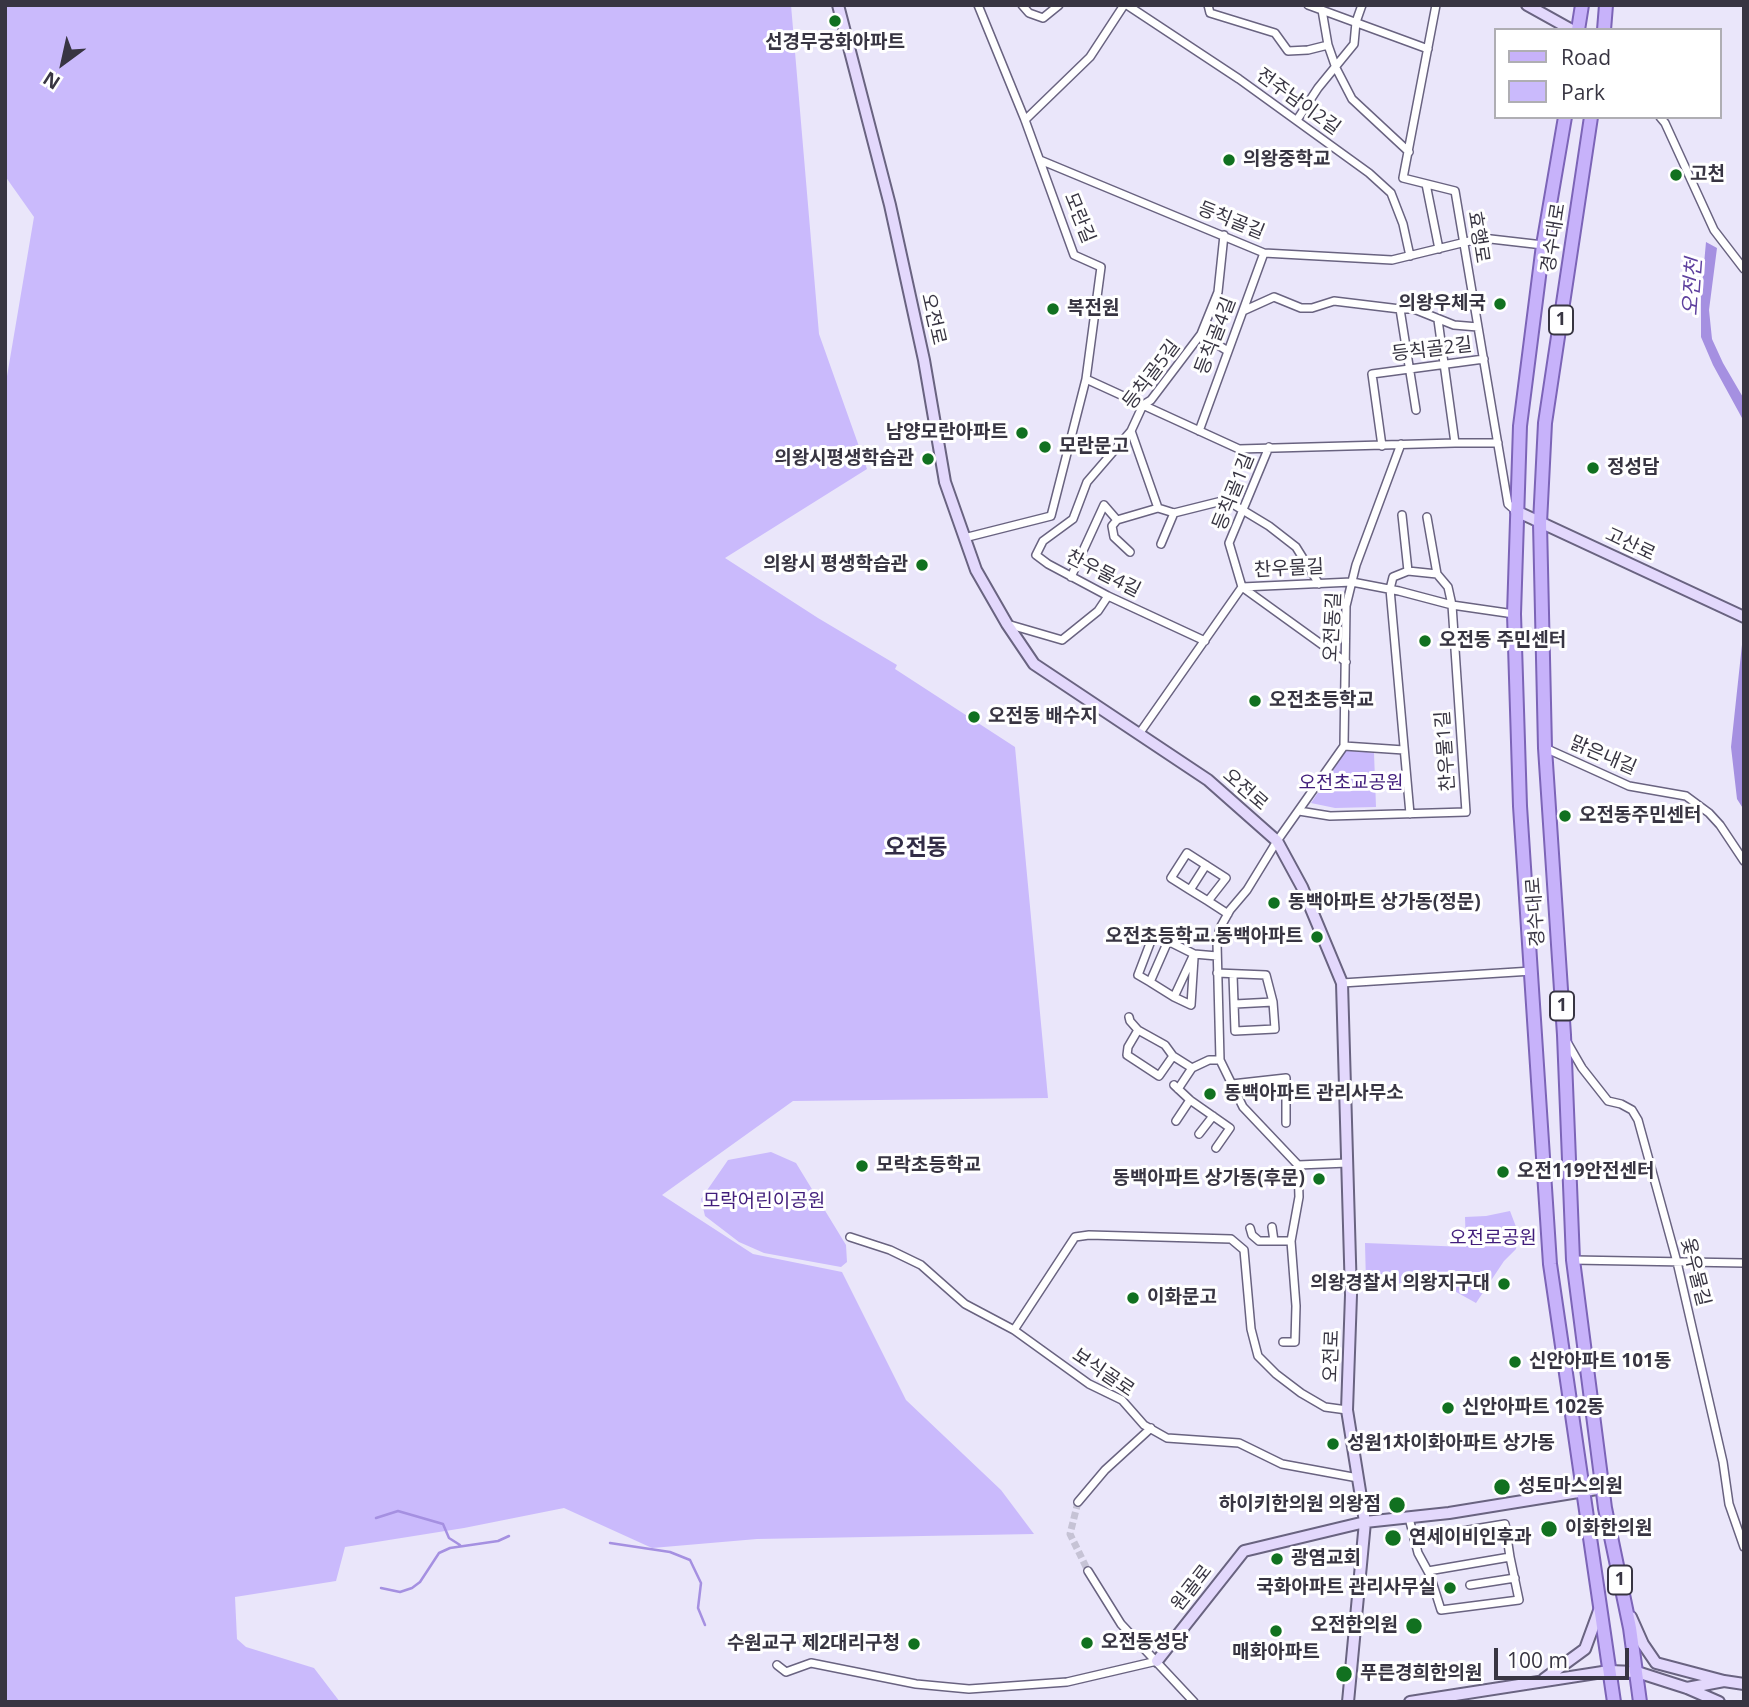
<!DOCTYPE html>
<meta charset="utf-8">
<style>
body{margin:0}
#map{position:relative;width:1749px;height:1707px;overflow:hidden;background:#eae6fa;font-family:"Open Sans",sans-serif}
canvas{display:block}
.frame{position:absolute;inset:0;border:7px solid #383542;pointer-events:none}
.legend{position:absolute;left:1494px;top:28px;width:228px;height:91px;box-sizing:border-box;background:#fff;border:2px solid #afaeb3;margin:0;padding:9px 12px;list-style:none;font-size:21px;color:#383542}
.legend li{display:flex;align-items:center;gap:14px;height:35px}
.legend b{width:35px;border:2px solid #afaeb3}
.north{position:absolute;left:28px;top:28px;width:70px;height:70px;-webkit-text-stroke:5px #fff;paint-order:stroke;rotate:213deg;font-size:19px;font-weight:700;line-height:28px;text-align:center;color:#383542}
.north::after{content:'';display:block;margin:auto;width:24px;height:32px;background:#383542;clip-path:polygon(50% 0,100% 100%,50% 72%,0 100%)}
.scale{position:absolute;left:1494px;top:1648px;width:135px;height:32px;box-sizing:border-box;border:4px solid #383542;border-top:0;padding-left:9px;font-size:21px;line-height:24px;white-space:nowrap;color:#383542;-webkit-text-stroke:5px #fff;paint-order:stroke}
</style>
<div id="map">
<canvas width="1749" height="1707"></canvas>
<div class="frame"></div>
<ul class="legend">
<li><b style="height:9px;background:#c7b2fa"></b>Road</li>
<li><b style="height:19px;background:#cabafc"></b>Park</li>
</ul>
<div class="north">N</div>
<div class="scale">100 m</div>
</div>
<script>
const ctx = document.querySelector('canvas').getContext('2d');
ctx.lineJoin = 'round';
function fill(path, color) { ctx.fillStyle = color; ctx.fill(path, 'evenodd'); }
const toPath = rows => new Path2D(rows.map(r => 'M' + r).join(''));
function trace(path, color, width, dash) { ctx.strokeStyle = color; ctx.lineWidth = width; ctx.lineCap = dash ? 'butt' : 'round'; ctx.setLineDash(dash || []); ctx.stroke(path); }
function drawText(font, color, halo, rows, align = 'center') {
  ctx.font = font + ' "Open Sans","Noto Sans KR",sans-serif'; ctx.lineWidth = 6; ctx.setLineDash([]); ctx.textBaseline = 'middle'; ctx.strokeStyle = halo; ctx.fillStyle = color; for (const [text, x, y, turn = 0] of rows) {
    ctx.save(); ctx.translate(x, y); ctx.rotate((+turn || 0) * Math.PI / 180); ctx.textAlign = isNaN(turn) ? turn : align; if (halo) ctx.strokeText(text, 0, 0); ctx.fillText(text, 0, 0); ctx.restore();
  }
}
fill(toPath([
 [5,5,791,5,819,334,867,469,725,558,818,618,897,665,895,669,1015,747,1048,1098,793,1101,662,1195,753,1254,842,1272,906,1400,1001,1490,1034,1534,757,1539,652,1548,564,1508,464,1528,345,1547,336,1581,235,1597,237,1639,246,1647,314,1668,340,1702,5,1702,5,388,34,217,5,176],
 [1347,749,1374,753,1376,807,1335,808,1311,803],
 [771,1152,796,1163,846,1245,847,1262,841,1267,764,1253,739,1242,705,1216,701,1199,728,1160],
 [1510,1211,1518,1232,1516,1249,1504,1261,1476,1303,1440,1283,1366,1284,1365,1243,1466,1247,1465,1217,1486,1216]
]), '#cabafc');
fill(toPath([
 [1706,242,1717,248,1709,310,1712,339,1723,363,1744,399,1744,430,1742,418,1713,365,1701,337,1701,297],
 [1744,626,1743,748,1744,810,1737,799,1731,747]
]), '#a590e1');
trace(toPath([
 [376,1518,398,1511,443,1524,449,1538,460,1545],
 [610,1543,670,1552,690,1560,701,1583,698,1608,705,1625],
 [381,1588,400,1592,412,1588,420,1582,439,1553,450,1548,498,1541,509,1536]
]), '#a590e1', 2.5);
trace(toPath([
 [1078,1502,1070,1534,1088,1571]
]), '#c6c3d5', 7, [7, 3.5]);
const street = toPath([
 [1022,5,1029,13,1043,18,1059,5],
 [1127,5,1239,79,1369,173,1391,193,1403,224,1410,256],
 [1208,5,1210,13,1275,33,1288,51,1308,50,1328,45],
 [1308,5,1428,49],
 [1436,5,1403,178,1455,191,1508,504,1516,511],
 [1322,10,1328,45,1336,68,1352,99,1409,152],
 [1660,117,1665,123,1714,230,1744,269],
 [1025,120,1090,57,1124,5],
 [1297,120,1318,88,1354,44,1356,22,1362,5],
 [1040,160,1264,253,1392,260,1482,238,1543,245],
 [1426,184,1439,249],
 [1400,309,1416,410],
 [1243,311,1274,297,1301,308,1312,308,1334,301,1400,309,1414,309,1454,325,1478,327],
 [1438,320,1455,443],
 [1201,334,1226,350],
 [1086,379,1239,449,1455,443,1498,443],
 [1131,431,1158,508],
 [1199,431,1264,253],
 [1382,446,1372,374,1484,359],
 [1269,447,1229,543,1242,587,1346,662],
 [1402,515,1408,571],
 [1427,517,1437,574],
 [1117,520,1112,526,1114,537,1130,552],
 [964,538,1051,516,1086,379,1101,267,1074,255,1025,120,978,5],
 [1161,544,1174,513],
 [1071,577,1104,505,1117,520,1158,508,1174,513,1226,500,1269,526,1296,547,1319,584],
 [1007,624,1062,640,1098,611,1108,596],
 [1205,641,1108,596,1048,564,1036,555,1043,541,1073,519,1087,482,1131,431,1143,405,1151,400,1201,334,1218,292,1224,235],
 [1139,734,1242,587,1352,582,1399,591,1452,605,1514,614],
 [1344,746,1404,750],
 [1545,748,1629,786,1686,796,1709,813,1720,825,1744,861],
 [1299,811,1330,816,1466,812,1452,605,1448,587,1437,574,1408,571,1393,577,1390,589,1410,814],
 [1190,890,1206,865],
 [1208,901,1226,878,1187,853,1171,878,1190,890,1208,901,1228,914],
 [1194,954,1174,997,1150,982,1168,941,1194,954,1217,956],
 [1217,973,1266,975,1273,1002,1275,1029,1235,1031,1233,975],
 [1150,982,1138,975,1154,933,1168,941],
 [1342,983,1532,971],
 [1174,997,1191,1005,1194,958],
 [1235,1004,1273,1002],
 [1129,1017,1130,1021,1138,1030],
 [1567,1042,1582,1068,1608,1101,1621,1104,1632,1110,1638,1120,1677,1262,1723,1462,1729,1504,1744,1547],
 [1173,1056,1159,1076,1127,1055,1128,1047,1138,1030,1165,1045,1173,1056,1192,1068,1209,1060,1220,1060],
 [1232,1084,1286,1078,1286,1123],
 [1174,1085,1190,1100,1230,1128,1216,1148],
 [1178,1089,1192,1068],
 [1176,1121,1190,1100],
 [1199,1134,1213,1116],
 [1298,1165,1348,1163],
 [1272,1227,1274,1241],
 [1250,1228,1252,1235,1259,1241,1291,1241],
 [850,1237,890,1250,921,1265,965,1304,1014,1330,1089,1384,1122,1400,1144,1425,1167,1438,1239,1443,1282,1464,1358,1478],
 [1573,1260,1744,1263],
 [1014,1330,1075,1237,1089,1235,1231,1239,1244,1250,1251,1329,1258,1356,1276,1374,1301,1393,1325,1407,1347,1410],
 [1283,1342,1295,1342,1296,1306,1291,1241,1299,1197,1298,1165,1243,1107,1220,1060,1217,943,1220,928,1230,910,1247,890,1277,841,1344,746,1346,606,1356,565,1401,444],
 [1078,1502,1105,1470,1151,1428],
 [1409,1518,1418,1553,1430,1575,1441,1610,1519,1600,1510,1557,1428,1571],
 [1414,1539,1505,1524,1510,1557],
 [1088,1571,1121,1624,1194,1702],
 [1470,1585,1515,1578],
 [777,1665,786,1672,811,1663,916,1684,969,1689,1067,1682,1157,1661]
]);
const secondary = toPath([
 [838,5,890,205,924,360,945,482,976,570,1007,624,1034,664,1208,780,1277,841,1302,887,1342,983,1351,1295,1347,1410,1365,1522,1348,1702],
 [1527,5,1572,30],
 [1516,511,1744,617],
 [1631,1617,1643,1644,1656,1663,1724,1681],
 [1157,1661,1244,1551,1365,1522,1449,1513,1603,1488],
 [1544,1679,1585,1649,1600,1608],
 [1687,1688,1724,1681,1744,1684],
 [1410,1702,1609,1671,1637,1672,1687,1688,1719,1702]
]);
const primary = toPath([
 [1578,30,1582,5],
 [1604,30,1606,5],
 [1565,117,1543,245,1520,426,1514,614,1520,806,1550,1264,1614,1702],
 [1591,117,1545,423,1540,523,1545,748,1564,1035,1573,1260,1605,1508,1630,1628,1640,1702]
]);
trace(street, '#696380', 10);
trace(secondary, '#696380', 14);
trace(primary, '#7c64b7', 16);
trace(street, '#fff', 7);
trace(secondary, '#e3d8fc', 10);
trace(primary, '#c7b2fa', 12);
for (const [x, y, r, color] of [
 [835,21,7,"#117120"],
 [1229,160,7,"#117120"],
 [1676,175,7,"#117120"],
 [1500,304,7,"#117120"],
 [1053,309,7,"#117120"],
 [1022,433,7,"#117120"],
 [1045,447,7,"#117120"],
 [928,459,7,"#117120"],
 [1593,468,7,"#117120"],
 [922,565,7,"#117120"],
 [1425,641,7,"#117120"],
 [1255,701,7,"#117120"],
 [974,717,7,"#117120"],
 [1565,816,7,"#117120"],
 [1274,903,7,"#117120"],
 [1317,937,7,"#117120"],
 [1210,1094,7,"#117120"],
 [862,1166,7,"#117120"],
 [1503,1172,7,"#117120"],
 [1319,1179,7,"#117120"],
 [1504,1284,7,"#117120"],
 [1133,1298,7,"#117120"],
 [1515,1362,7,"#117120"],
 [1448,1408,7,"#117120"],
 [1333,1444,7,"#117120"],
 [1502,1487,9,"#117120"],
 [1397,1505,9,"#117120"],
 [1549,1529,9,"#117120"],
 [1393,1538,9,"#117120"],
 [1277,1559,7,"#117120"],
 [1450,1588,7,"#117120"],
 [1414,1626,9,"#117120"],
 [1276,1631,7,"#117120"],
 [1087,1643,7,"#117120"],
 [914,1644,7,"#117120"],
 [1344,1674,9,"#117120"]
]) { const dot = new Path2D(); dot.arc(x, y, r, 0, 2 * Math.PI); ctx.fillStyle = color; ctx.fill(dot); trace(dot, '#fff', 2.5); }
for (const [x, y, w] of [
 [1561,320,24],
 [1562,1006,24],
 [1620,1580,24]
]) { const box = new Path2D(); box.roundRect(x - w / 2, y - 14.5, w, 29, 5); ctx.fillStyle = '#fff'; ctx.fill(box); trace(box, '#383542', 2); }
drawText('bold 18px', '#383542', null, [
 ["1",1561,320],
 ["1",1562,1006],
 ["1",1620,1580]
]);
drawText('bold 19px', '#383542', '#fff', [
 ["선경무궁화아파트",835,43,"center"],
 ["의왕중학교",1243,160],
 ["고천",1690,175],
 ["의왕우체국",1486,304,"right"],
 ["복전원",1067,309],
 ["남양모란아파트",1008,433,"right"],
 ["모란문고",1059,447],
 ["의왕시평생학습관",914,459,"right"],
 ["정성담",1607,468],
 ["의왕시 평생학습관",908,565,"right"],
 ["오전동 주민센터",1439,641],
 ["오전초등학교",1269,701],
 ["오전동 배수지",988,717],
 ["오전동주민센터",1579,816],
 ["동백아파트 상가동(정문)",1288,903],
 ["오전초등학교.동백아파트",1303,937,"right"],
 ["동백아파트 관리사무소",1224,1094],
 ["모락초등학교",876,1166],
 ["오전119안전센터",1517,1172],
 ["동백아파트 상가동(후문)",1305,1179,"right"],
 ["의왕경찰서 의왕지구대",1490,1284,"right"],
 ["이화문고",1147,1298],
 ["신안아파트 101동",1529,1362],
 ["신안아파트 102동",1462,1408],
 ["성원1차이화아파트 상가동",1347,1444],
 ["성토마스의원",1518,1487],
 ["하이키한의원 의왕점",1381,1505,"right"],
 ["이화한의원",1565,1529],
 ["연세이비인후과",1409,1538],
 ["광염교회",1291,1559],
 ["국화아파트 관리사무실",1436,1588,"right"],
 ["오전한의원",1398,1626,"right"],
 ["오전동성당",1101,1643],
 ["수원교구 제2대리구청",900,1644,"right"],
 ["매화아파트",1276,1653,"center"],
 ["푸른경희한의원",1360,1674]
], 'left');
drawText('19px', '#383542', '#fff', [
 ["전주남이2길",1298,102,36],
 ["모란길",1079,218,68],
 ["등칙골길",1231,221,22],
 ["효행로",1478,237,81],
 ["경수대로",1554,238,-81],
 ["오전로",933,319,77],
 ["등칙골4길",1216,336,-69],
 ["등칙골2길",1432,350,-7],
 ["등칙골5길",1152,375,-53],
 ["등칙골1길",1234,492,-68],
 ["고산로",1630,545,25],
 ["찬우물길",1289,569,-3],
 ["찬우물4길",1103,574,27],
 ["오전동길",1333,627,-87],
 ["찬우물1길",1446,751,-94],
 ["맑은내길",1603,756,23],
 ["오전로",1245,790,41],
 ["경수대로",1536,912,-94],
 ["옻우물길",1695,1272,76],
 ["오전로",1332,1356,-88],
 ["보식골로",1103,1373,34],
 ["원골로",1192,1588,-52]
]);
drawText('19px', '#411d7b', '#fff', [
 ["오전초교공원",1351,784],
 ["모락어린이공원",764,1202],
 ["오전로공원",1493,1239]
]);
drawText('italic 21px', '#5e409e', '#fff', [
 ["오전천",1693,287,-86]
]);
drawText('bold 23px', '#322c46', '#fff', [
 ["오전동",916,848]
]);
</script>
